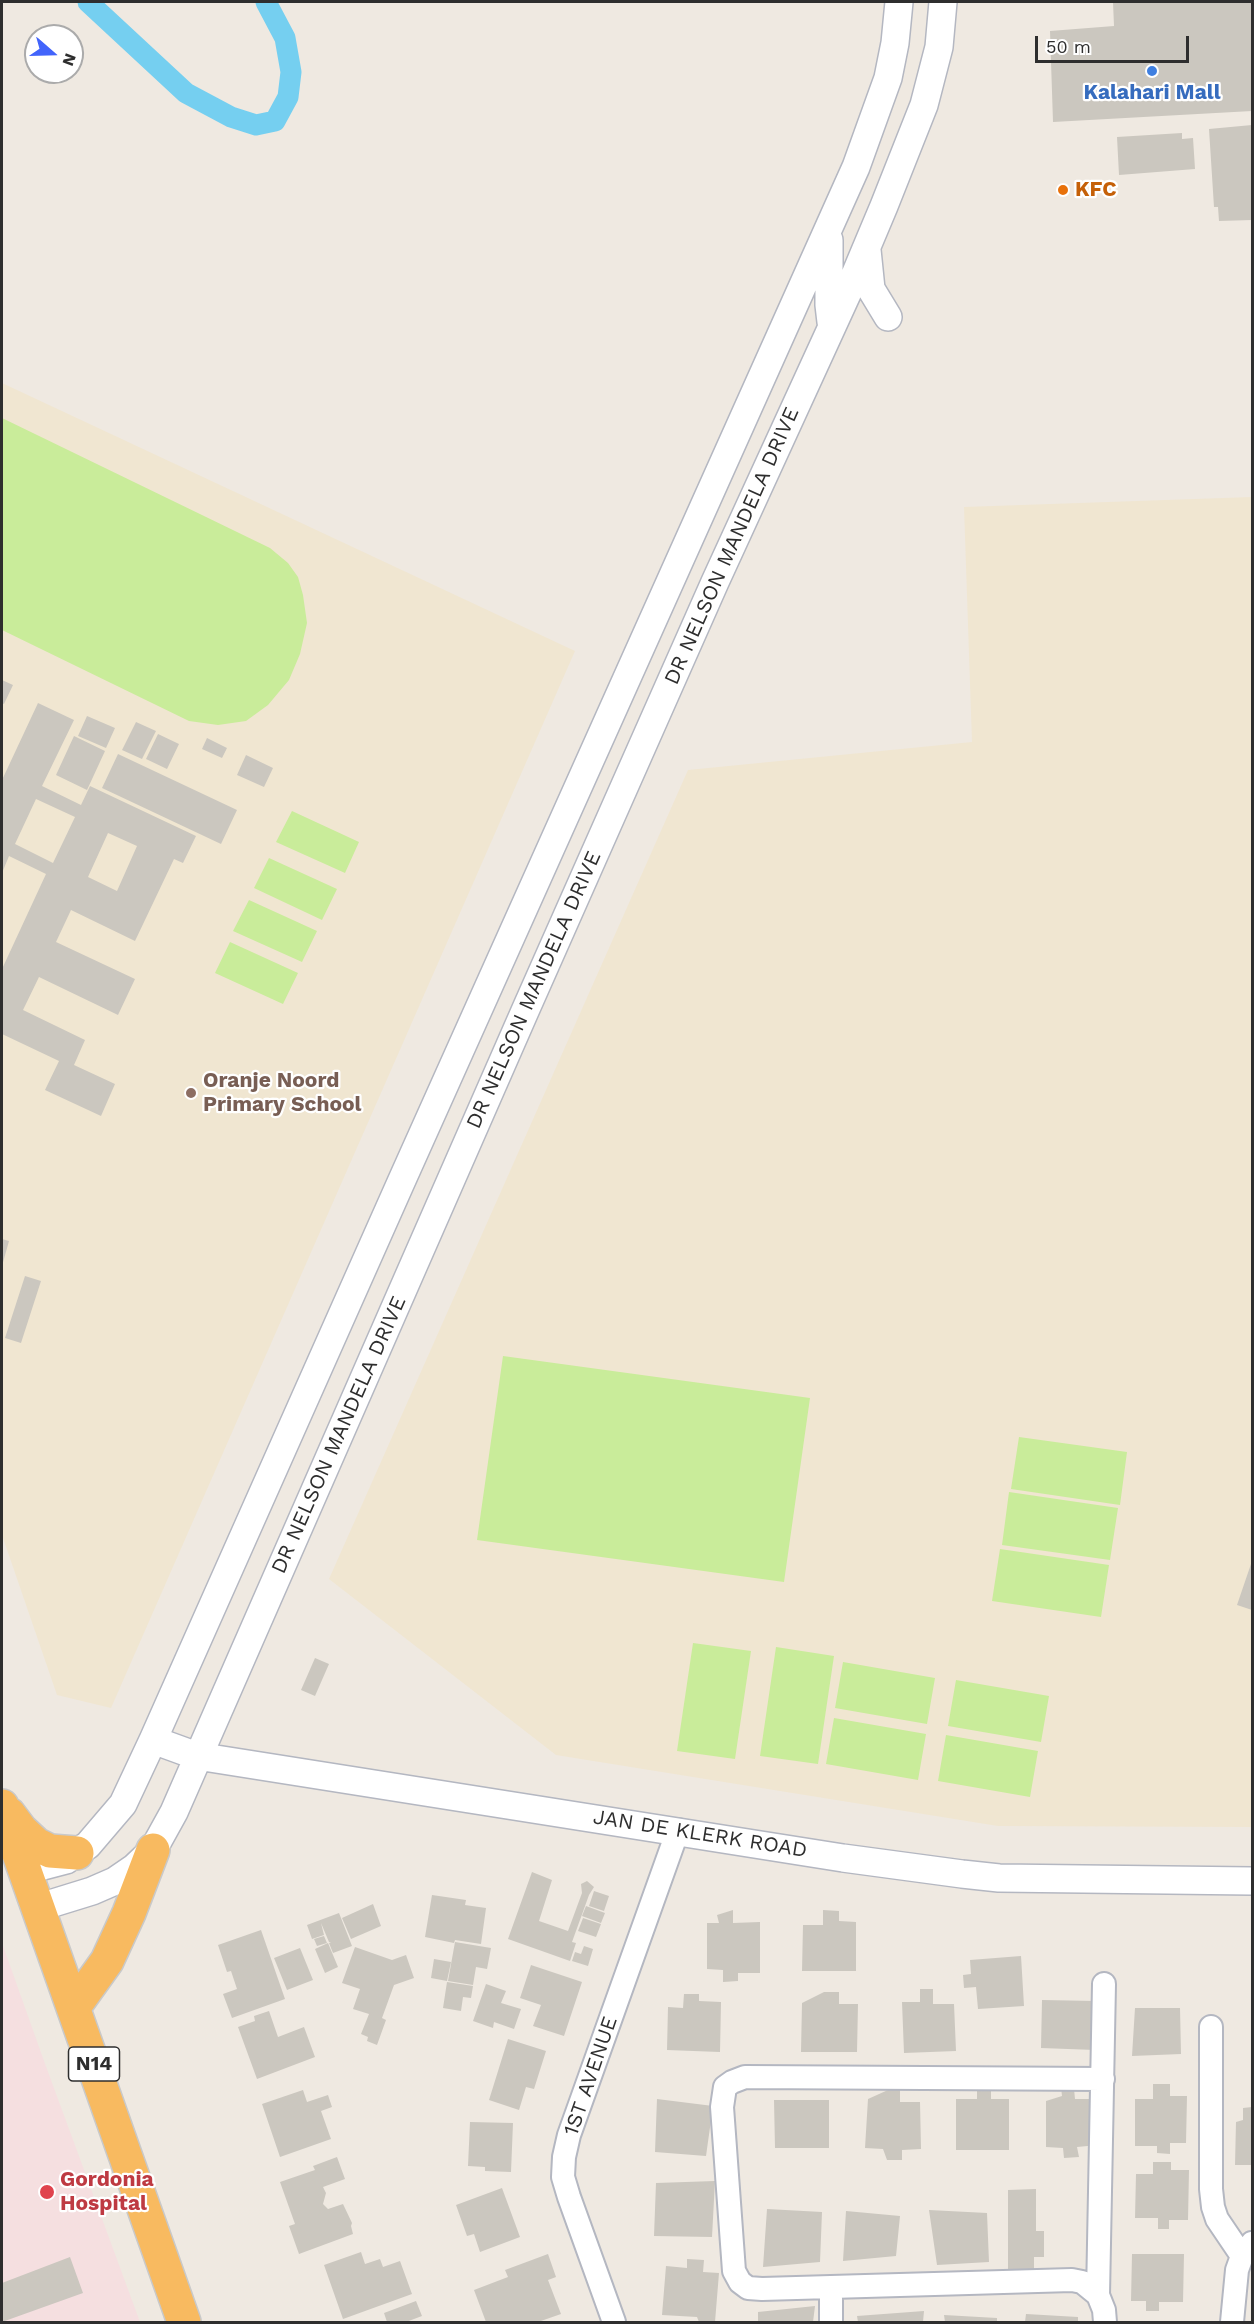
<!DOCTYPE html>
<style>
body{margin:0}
#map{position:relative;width:1254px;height:2324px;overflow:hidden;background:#efe9e1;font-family:"Work Sans",sans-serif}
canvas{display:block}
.frame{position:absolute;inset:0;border:3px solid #2e2e2e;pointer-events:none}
.north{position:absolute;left:24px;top:24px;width:60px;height:60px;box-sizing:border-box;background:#fff;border:2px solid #ababab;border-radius:50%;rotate:110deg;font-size:16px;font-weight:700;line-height:24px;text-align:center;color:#2e2e2e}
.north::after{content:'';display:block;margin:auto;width:21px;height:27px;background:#4264fb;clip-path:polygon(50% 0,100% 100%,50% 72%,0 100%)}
.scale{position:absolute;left:1035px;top:36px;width:154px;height:27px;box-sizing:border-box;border:3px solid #2e2e2e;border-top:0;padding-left:8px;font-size:18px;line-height:21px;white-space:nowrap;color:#2e2e2e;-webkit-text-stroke:4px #fff;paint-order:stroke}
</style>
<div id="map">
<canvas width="1254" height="2324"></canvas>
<div class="frame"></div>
<div class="north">N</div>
<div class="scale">50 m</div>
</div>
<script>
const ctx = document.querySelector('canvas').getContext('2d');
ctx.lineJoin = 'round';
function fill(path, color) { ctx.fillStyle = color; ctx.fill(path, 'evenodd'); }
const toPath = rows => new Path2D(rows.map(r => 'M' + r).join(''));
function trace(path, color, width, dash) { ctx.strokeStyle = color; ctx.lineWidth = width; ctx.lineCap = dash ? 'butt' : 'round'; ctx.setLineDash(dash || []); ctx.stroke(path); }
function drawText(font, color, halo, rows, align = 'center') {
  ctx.font = font + ' "Work Sans",sans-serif'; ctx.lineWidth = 4.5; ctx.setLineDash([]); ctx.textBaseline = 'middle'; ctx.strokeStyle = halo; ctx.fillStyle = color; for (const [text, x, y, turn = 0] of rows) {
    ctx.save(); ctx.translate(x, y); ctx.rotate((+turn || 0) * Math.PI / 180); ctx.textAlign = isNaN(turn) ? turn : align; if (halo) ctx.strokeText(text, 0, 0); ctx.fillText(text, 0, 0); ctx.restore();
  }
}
fill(toPath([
 [2,383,575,651,111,1708,57,1695,2,1535],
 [1252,497,1252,1827,998,1826,556,1755,329,1579,688,770,972,742,964,507]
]), '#f0e6d1');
fill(toPath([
 [2,1943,44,2061,140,2322,2,2322]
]), '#f5dfe0');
fill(toPath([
 [2,418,270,548,288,563,298,577,303,595,307,623,300,654,289,680,268,705,246,721,218,725,189,721,2,630],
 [292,811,359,842,345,873,276,842],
 [269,858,337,889,322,920,254,888],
 [249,900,317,931,302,962,233,931],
 [230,942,298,973,283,1004,215,973],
 [503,1356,810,1398,784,1582,477,1540],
 [1019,1437,1127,1452,1120,1505,1011,1489],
 [1009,1492,1118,1508,1110,1560,1002,1545],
 [1000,1549,1109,1565,1101,1617,992,1601],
 [693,1643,751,1651,735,1759,677,1751],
 [776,1647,834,1656,818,1764,760,1756],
 [843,1662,935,1678,927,1724,835,1708],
 [956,1680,1049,1696,1041,1742,948,1726],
 [834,1718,926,1734,918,1780,826,1764],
 [946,1735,1038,1751,1030,1797,938,1781]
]), '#c9ec9a');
trace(toPath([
 [88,2,186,93,231,117,256,125,275,121,288,97,291,72,285,38,266,2]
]), '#75cff0', 21);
fill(toPath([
 [1113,2,1252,2,1252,111,1053,122,1050,31,1114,26],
 [1252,125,1252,220,1219,221,1218,207,1214,207,1209,129],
 [1182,133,1182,139,1193,138,1195,169,1119,175,1117,137],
 [2,680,13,685,4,704,2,703],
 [38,703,74,720,42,786,81,805,90,786,196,836,183,863,174,859,135,941,71,910,56,942,135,979,118,1015,39,977,23,1010,85,1040,74,1065,115,1084,101,1116,45,1090,59,1061,2,1034,2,969,46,874,9,856,2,873,2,780],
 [36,799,75,817,53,863,15,844],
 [108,833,137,846,117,891,88,877],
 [87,716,115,728,106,748,78,736],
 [136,722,156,731,142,759,122,750],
 [158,734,179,744,167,769,146,759],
 [74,736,105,751,87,790,56,775],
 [207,738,227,748,222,758,202,749],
 [118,754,237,810,221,844,102,788],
 [246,755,273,768,264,787,237,775],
 [2,1239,9,1241,2,1266],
 [25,1276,41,1281,21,1343,5,1338],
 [1252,1561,1252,1610,1237,1605],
 [315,1658,329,1664,315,1696,301,1690],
 [532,1872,552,1880,539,1921,568,1931,582,1893,581,1884,587,1881,594,1887,589,1895,572,1942,576,1943,570,1961,508,1939],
 [594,1891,609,1896,604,1911,589,1906],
 [432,1895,466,1900,465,1905,486,1908,481,1944,455,1940,454,1943,425,1937],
 [373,1904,381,1926,351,1939,342,1918],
 [586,1906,605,1913,601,1923,582,1916],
 [733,1910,733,1923,760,1922,760,1973,738,1973,738,1981,723,1982,723,1970,707,1969,707,1923,719,1923,717,1915],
 [823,1910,839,1911,839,1921,856,1922,856,1971,802,1971,803,1925,823,1925],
 [339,1913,352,1946,333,1953,329,1943,331,1942,329,1942,321,1923,324,1935,312,1939,307,1925],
 [583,1918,601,1924,596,1937,578,1931],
 [261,1930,285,1999,232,2018,223,1994,237,1989,231,1971,227,1972,218,1945],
 [324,1936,327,1943,317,1946,314,1939],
 [455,1942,491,1948,487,1969,476,1967,473,1985,448,1981],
 [328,1943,338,1967,325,1973,315,1949],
 [584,1946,593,1949,588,1966,572,1961,575,1952,581,1954],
 [355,1947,392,1960,406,1955,414,1978,394,1985,382,2018,386,2020,377,2045,367,2041,368,2037,361,2034,369,2014,353,2009,360,1989,342,1983],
 [300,1948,313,1980,287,1990,274,1958],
 [1021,1956,1024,2006,978,2009,976,1987,964,1988,963,1975,971,1974,970,1960],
 [434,1959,451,1962,447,1981,431,1978],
 [531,1965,582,1982,564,2036,533,2026,541,2005,520,1998],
 [447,1982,473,1986,471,1998,463,1997,461,2011,443,2008],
 [486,1984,506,1991,501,2003,521,2009,514,2029,494,2022,493,2028,473,2021],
 [920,1989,933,1989,933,2004,954,2004,956,2051,904,2053,902,2002,920,2002],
 [824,1992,839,1992,839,2004,858,2004,857,2052,801,2052,802,2003],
 [684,1994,699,1994,699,2001,721,2002,720,2052,667,2050,668,2007,683,2008],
 [1042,2000,1096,2001,1095,2050,1041,2048],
 [1135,2008,1180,2008,1181,2054,1132,2056],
 [269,2011,278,2037,304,2027,315,2057,257,2079,238,2027,255,2021,254,2016],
 [508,2039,546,2051,534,2089,526,2087,519,2110,489,2100],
 [1153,2084,1170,2084,1170,2096,1187,2096,1186,2143,1170,2143,1170,2154,1157,2153,1157,2146,1135,2146,1135,2099,1153,2099],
 [1061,2087,1074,2089,1075,2099,1098,2099,1098,2145,1077,2147,1079,2157,1064,2158,1063,2148,1046,2147,1046,2101,1062,2096],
 [977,2089,991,2089,991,2099,1009,2099,1009,2150,956,2150,956,2099,977,2099],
 [303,2090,307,2102,328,2095,332,2107,321,2111,331,2139,280,2157,262,2104],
 [888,2090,900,2090,900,2102,920,2102,921,2149,902,2150,902,2160,887,2160,883,2149,865,2148,868,2099],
 [657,2099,713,2106,706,2156,655,2152],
 [774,2100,829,2100,829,2148,775,2148],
 [1252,2107,1252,2165,1235,2165,1236,2122,1243,2120,1243,2108],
 [470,2122,513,2123,511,2172,485,2171,485,2167,468,2166],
 [337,2157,345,2179,323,2187,326,2193,323,2204,328,2209,343,2204,352,2223,351,2226,353,2234,299,2254,289,2226,295,2224,280,2182,315,2170,313,2166],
 [1153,2162,1171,2162,1171,2170,1189,2170,1188,2220,1169,2220,1169,2229,1158,2229,1158,2218,1135,2218,1136,2174,1153,2174],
 [715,2181,712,2237,654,2236,656,2183],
 [502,2188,520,2237,480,2252,474,2234,467,2236,456,2205],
 [1036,2189,1036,2231,1044,2231,1044,2257,1034,2257,1034,2270,1008,2270,1008,2190],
 [767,2209,822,2212,820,2262,763,2267],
 [929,2210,987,2213,989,2262,937,2265],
 [846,2211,900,2216,896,2256,843,2261],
 [361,2252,365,2264,380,2259,383,2267,400,2261,412,2294,343,2319,324,2265],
 [548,2254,556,2277,548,2280,561,2314,538,2322,486,2322,474,2290,508,2277,505,2270],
 [1132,2254,1184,2254,1183,2302,1159,2302,1159,2311,1146,2311,1146,2301,1131,2301],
 [70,2257,83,2293,2,2322,2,2283],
 [687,2259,704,2260,703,2272,719,2273,715,2322,699,2322,697,2317,662,2315,666,2266,687,2268],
 [416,2301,422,2316,406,2322,387,2322,384,2313],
 [815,2306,813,2322,758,2322,758,2312],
 [924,2311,923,2322,858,2322,857,2316],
 [1026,2314,1078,2317,1078,2322,1025,2322],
 [944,2315,997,2318,997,2322,945,2322]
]), '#cbc7bf');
const minor = toPath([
 [1211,2027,1211,2189,1213,2207,1217,2219,1242,2256],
 [1103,2079,745,2077,732,2082,725,2087,722,2107,734,2271,740,2282,748,2288,762,2289,1072,2280,1082,2282,1098,2295,1104,2310,1105,2322],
 [831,2287,831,2322],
 [1098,2295,1104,1984],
 [614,2322,569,2197,563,2177,564,2157,569,2135,678,1830],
 [1232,2322,1237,2270,1242,2256,1252,2243]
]);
const tertiary = toPath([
 [829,240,829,305,831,322],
 [867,250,871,289,888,317],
 [153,1740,197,1756,843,1858,962,1874,999,1878,1252,1881],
 [24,1871,66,1860,88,1845,123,1804,153,1740,402,1180,856,167,888,78,895,43,899,2],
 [37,1908,92,1891,115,1881,134,1868,153,1850,174,1812,525,1011,715,582,847,294,884,206,924,105,939,47,943,2]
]);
const trunk = toPath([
 [2,1806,184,2322],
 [9,1814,21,1830,36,1844,50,1851,77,1853],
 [74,2007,107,1961,129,1913,153,1850]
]);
trace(minor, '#b4b7c1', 26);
trace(tertiary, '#b4b7c1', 30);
trace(trunk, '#c9c9c9', 36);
trace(minor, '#fff', 22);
trace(tertiary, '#fff', 27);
trace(trunk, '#f8ba60', 33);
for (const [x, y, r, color] of [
 [1152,71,6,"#3f7fe0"],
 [1063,190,6,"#e8710a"],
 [191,1093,6,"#8d6e63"],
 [47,2192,8,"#e0444e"]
]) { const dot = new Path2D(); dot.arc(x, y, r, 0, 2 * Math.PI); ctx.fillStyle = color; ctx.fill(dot); trace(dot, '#fff', 2); }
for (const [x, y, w] of [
 [94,2064,51]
]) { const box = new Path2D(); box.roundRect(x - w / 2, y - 17, w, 34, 4.5); ctx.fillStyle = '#fff'; ctx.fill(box); trace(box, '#2e2e2e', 1.5); }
drawText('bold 20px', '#2e2e2e', null, [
 ["N14",94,2064]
]);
drawText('bold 21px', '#366cbe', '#fff', [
 ["Kalahari Mall",1152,93]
]);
drawText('bold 21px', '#c56008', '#fff', [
 ["KFC",1075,190]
], 'left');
drawText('21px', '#2e2e2e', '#fff', [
 ["DR NELSON MANDELA DRIVE",732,546,-66],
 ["DR NELSON MANDELA DRIVE",534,990,-66],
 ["DR NELSON MANDELA DRIVE",339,1435,-66],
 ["JAN DE KLERK ROAD",700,1834,9],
 ["1ST AVENUE",591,2076,-71]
]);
drawText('bold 21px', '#785e54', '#fff', [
 ["Oranje Noord",203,1081],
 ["Primary School",203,1105]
], 'left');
drawText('bold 21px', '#be3a42', '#fff', [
 ["Gordonia",60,2180],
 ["Hospital",60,2204]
], 'left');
</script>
